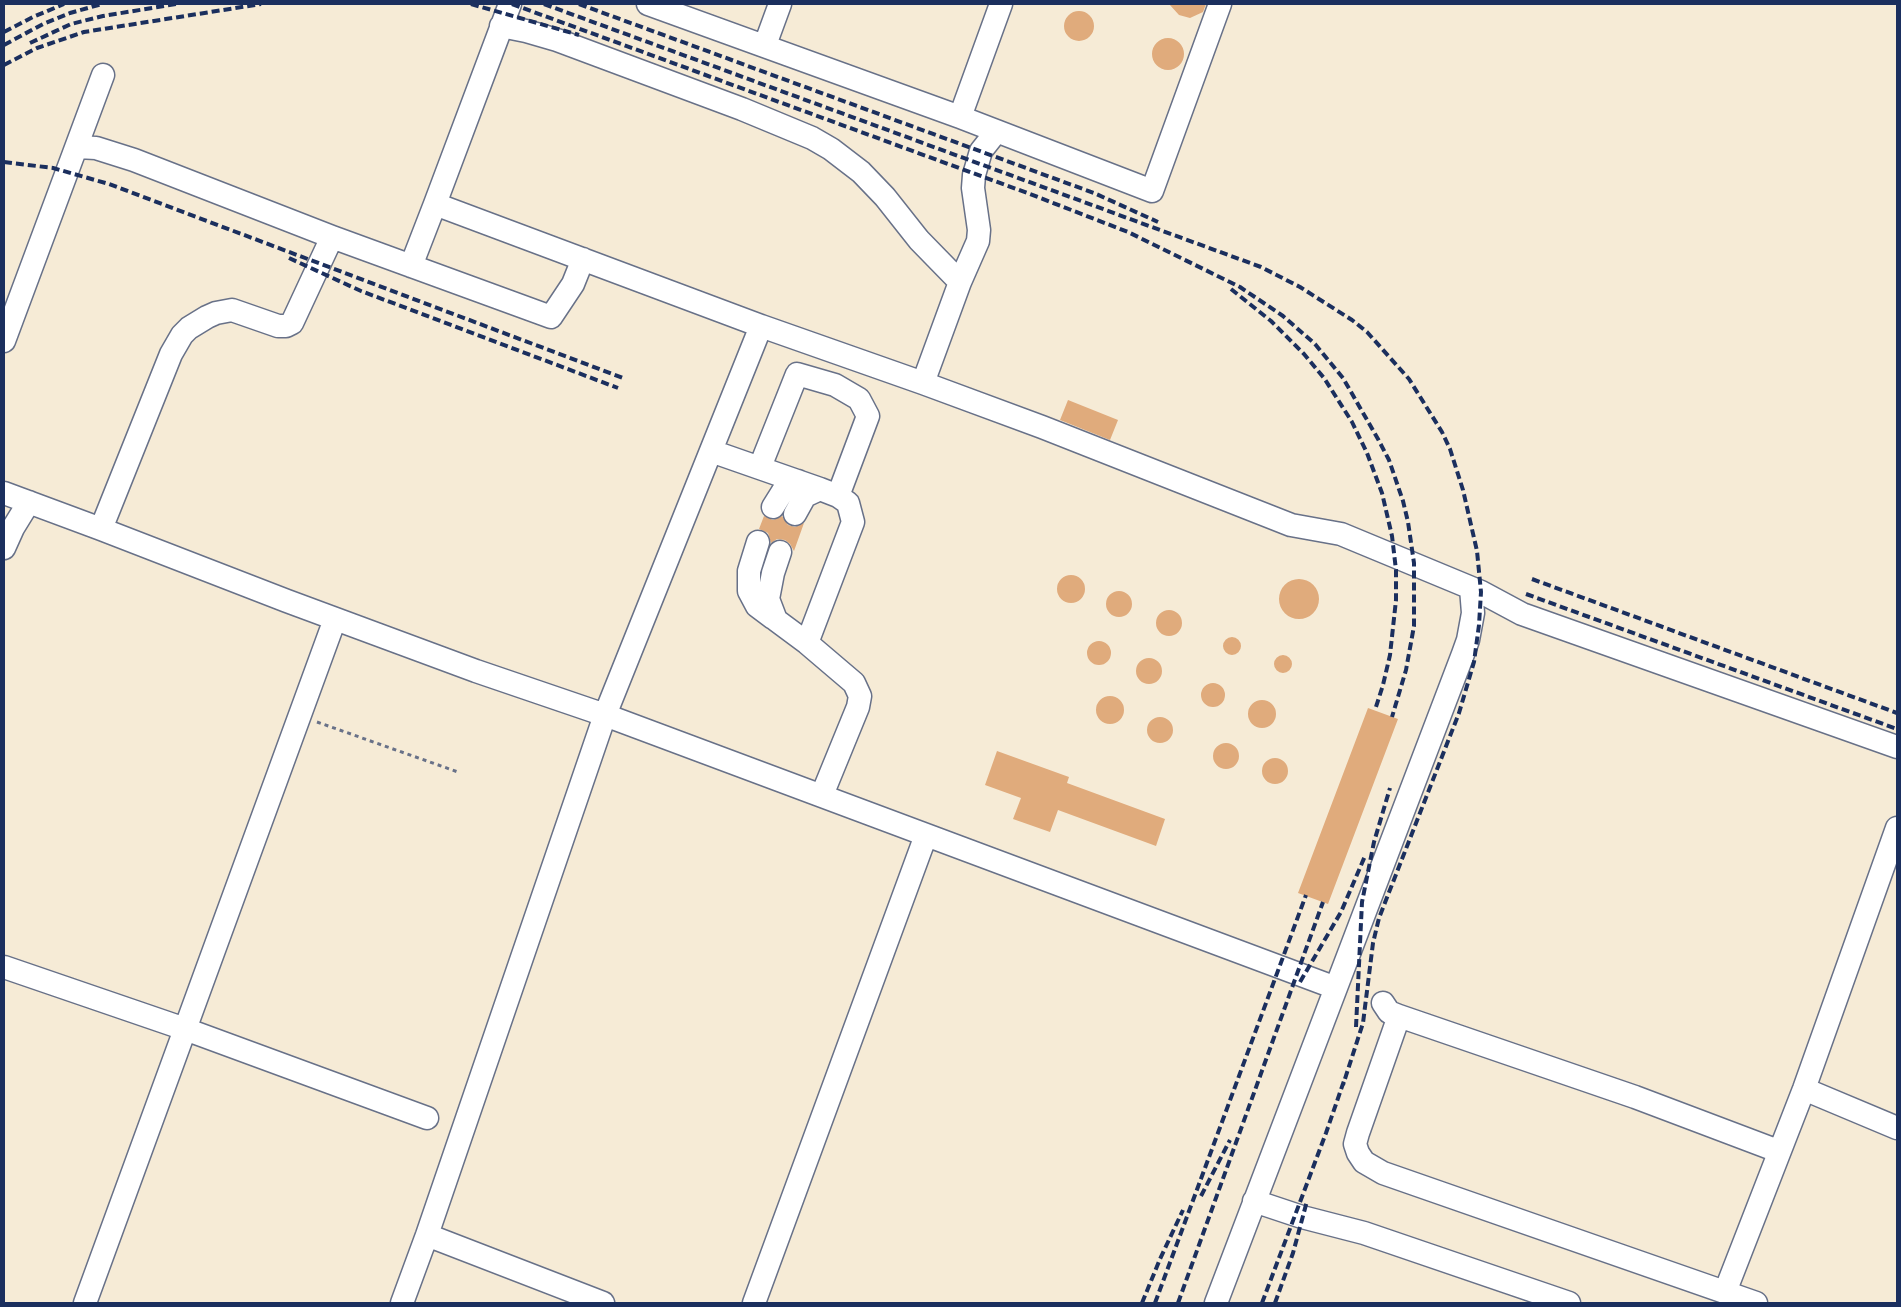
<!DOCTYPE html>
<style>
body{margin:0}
#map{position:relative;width:1901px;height:1307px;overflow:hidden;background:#f6ebd6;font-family:Itim,sans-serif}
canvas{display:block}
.frame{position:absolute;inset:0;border:5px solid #1b2f5e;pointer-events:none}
</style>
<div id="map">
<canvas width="1901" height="1307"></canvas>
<div class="frame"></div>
</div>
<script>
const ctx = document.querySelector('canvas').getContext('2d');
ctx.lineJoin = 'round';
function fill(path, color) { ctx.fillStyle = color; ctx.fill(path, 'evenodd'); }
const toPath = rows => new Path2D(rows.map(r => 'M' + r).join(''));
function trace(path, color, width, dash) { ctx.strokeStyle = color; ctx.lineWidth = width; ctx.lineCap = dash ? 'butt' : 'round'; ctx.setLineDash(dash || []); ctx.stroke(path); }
fill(toPath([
 [1169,4,1206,4,1203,12,1190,18,1179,15],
 '1064 26a15 15 0 1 1 30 0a15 15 0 1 1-30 0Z',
 '1152 54a16 16 0 1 1 32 0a16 16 0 1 1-32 0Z',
 [1068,400,1118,420,1110,440,1060,420],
 [764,516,773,520,782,516,788,525,795,527,804,523,794,551,790,544,785,540,777,539,771,543,768,533,759,529],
 '1057 589a14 14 0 1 1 28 0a14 14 0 1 1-28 0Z',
 '1279 599a20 20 0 1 1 40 0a20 20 0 1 1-40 0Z',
 '1106 604a13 13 0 1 1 26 0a13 13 0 1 1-26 0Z',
 '1156 623a13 13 0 1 1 26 0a13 13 0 1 1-26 0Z',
 '1223 646a9 9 0 1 1 18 0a9 9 0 1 1-18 0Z',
 '1087 653a12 12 0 1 1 24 0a12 12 0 1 1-24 0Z',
 '1274 664a9 9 0 1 1 18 0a9 9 0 1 1-18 0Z',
 '1136 671a13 13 0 1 1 26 0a13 13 0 1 1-26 0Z',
 '1201 695a12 12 0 1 1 24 0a12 12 0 1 1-24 0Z',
 '1096 710a14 14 0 1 1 28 0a14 14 0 1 1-28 0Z',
 '1248 714a14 14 0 1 1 28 0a14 14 0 1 1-28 0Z',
 [1368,708,1398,719,1328,904,1298,893],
 '1147 730a13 13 0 1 1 26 0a13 13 0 1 1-26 0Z',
 '1213 756a13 13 0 1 1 26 0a13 13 0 1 1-26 0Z',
 [997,751,1069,777,1067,783,1165,819,1156,846,1058,810,1050,832,1013,819,1021,798,985,785],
 '1262 771a13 13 0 1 1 26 0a13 13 0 1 1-26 0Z'
]), '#e0ab7c');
const minor = toPath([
 [648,4,960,117,1152,191,1220,4],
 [501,26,526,31,557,40,742,109,812,138,831,149,861,172,885,197,919,240,960,282],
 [765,45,780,4],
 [960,117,1001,4],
 [77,147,96,148,134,160,332,237,551,317,573,284,583,259],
 [435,204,761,326],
 [411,266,435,204,510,4],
 [4,341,103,75],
 [923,383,960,282,978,241,979,230,973,188,974,175,981,151,996,132],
 [711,451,820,489,838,496,848,503,853,522,807,643],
 [760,467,797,374,835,385,859,399,868,416,838,496],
 [4,493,101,529,287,601,476,671,605,715,1336,988],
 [773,507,783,491,798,481],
 [795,514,805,496,820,489],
 [101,529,171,354,182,335,189,328,207,317,216,313,232,310,278,326,286,326,292,323,332,237],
 [758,542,749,571,749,591,757,606,773,618],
 [4,548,13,528,29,502],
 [780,552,773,573,768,599,776,620,807,643,854,683,860,696,858,707,822,795],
 [4,967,185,1029,427,1118],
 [1383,1003,1389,1012,1399,1016,1358,1133,1355,1144,1358,1153,1364,1162,1383,1173,1756,1303],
 [1399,1016,1635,1097,1778,1151],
 [1804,1089,1897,1128],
 [1254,1201,1302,1217,1364,1233,1569,1303],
 [427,1235,603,1303],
 [1725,1292,1804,1089,1897,828],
 [85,1303,335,619],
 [402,1303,427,1235,605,715,761,326,923,383,1042,427,1291,525,1341,534,1481,592,1522,614,1897,747],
 [754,1303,926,835],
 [1216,1303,1463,654,1468,640,1473,613,1471,588]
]);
trace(minor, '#687188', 25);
trace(toPath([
 [317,722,458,772]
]), '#687188', 3, [4, 4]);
trace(minor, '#fff', 22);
trace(toPath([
 [471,4,579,35],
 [512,4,1030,194,1128,232,1240,287,1283,316,1315,344,1343,378,1378,439,1389,460,1403,501,1408,522,1414,563,1414,626,1406,670,1392,717],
 [544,4,1261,267,1300,287,1352,320,1367,332,1409,379,1442,432,1450,449,1463,490,1477,551,1481,592,1479,625,1474,662,1459,713,1379,918,1373,943,1363,1023,1343,1085],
 [579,4,1094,193,1158,222],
 [4,32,33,17,64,4],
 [30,43,71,24,103,16,176,4],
 [4,45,43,24,70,13,102,4],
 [4,65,37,48,84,32,261,4],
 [4,162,53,168,109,184,623,378],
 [289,258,361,291,618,388],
 [1231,289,1271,321,1304,354,1324,378,1352,422,1367,453,1382,493,1392,536,1396,570,1396,600,1390,655,1383,685,1375,710],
 [1532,579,1897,713],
 [1526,594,1897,729],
 [1300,982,1341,912,1365,856],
 [1356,1027,1362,902,1374,842,1390,788],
 [1201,1196,1230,1140],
 [1142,1303,1160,1259,1183,1210],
 [1155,1303,1306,895],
 [1178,1303,1323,902],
 [1262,1303,1326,1133,1345,1078],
 [1275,1303,1293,1253,1307,1201]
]), '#1b2f5e', 4, [8, 4]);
</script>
